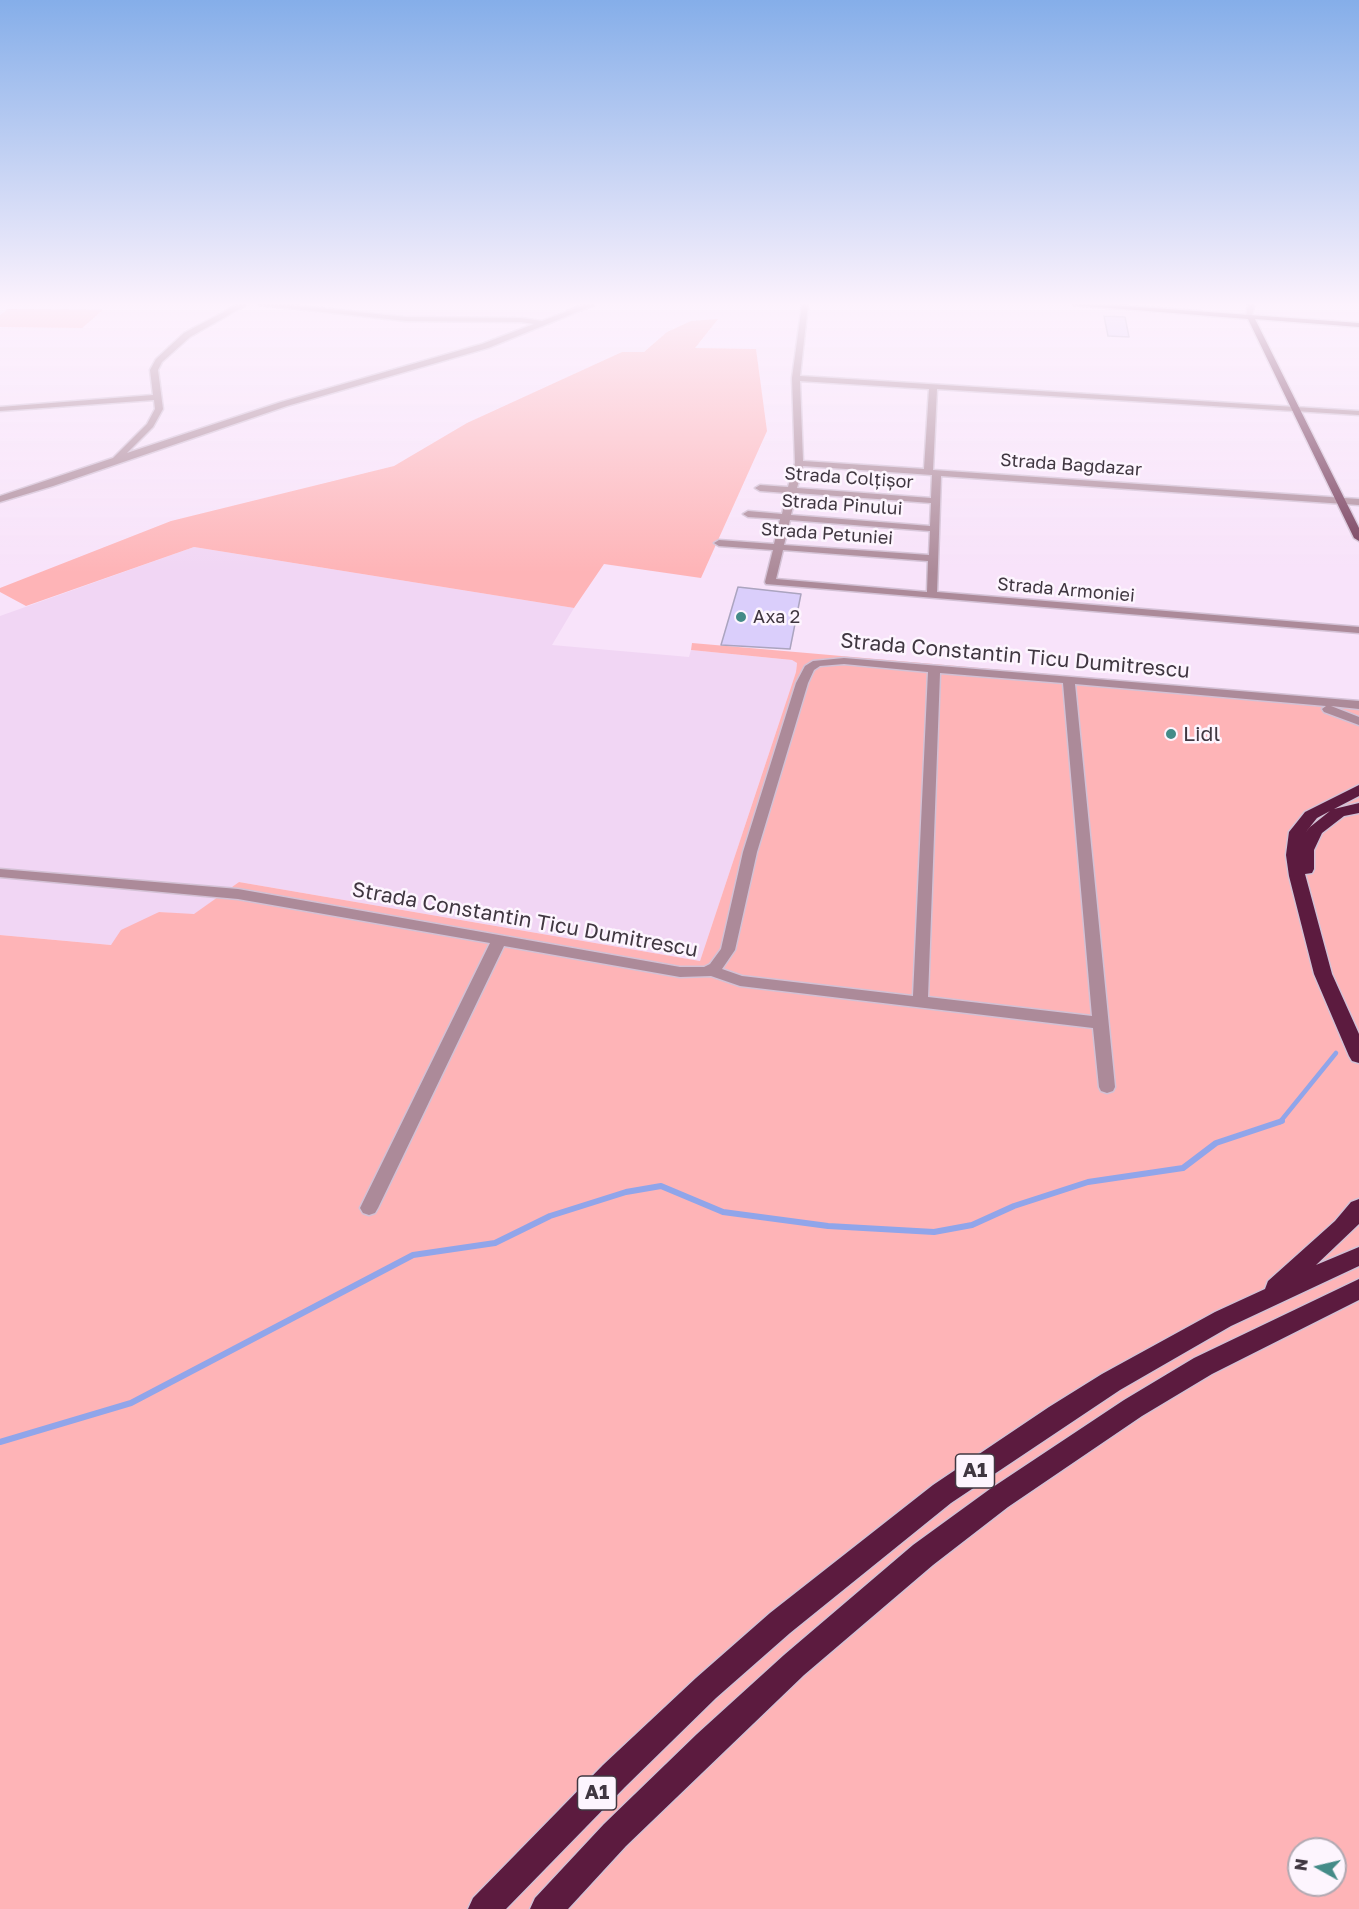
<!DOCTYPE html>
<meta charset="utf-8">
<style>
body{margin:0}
#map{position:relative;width:1359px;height:1909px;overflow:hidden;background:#f8e3fa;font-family:"Golos Text",sans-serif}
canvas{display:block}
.north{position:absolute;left:1287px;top:1837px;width:60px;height:60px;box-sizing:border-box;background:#fdf5fe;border:2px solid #b1a9b2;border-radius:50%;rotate:278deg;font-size:16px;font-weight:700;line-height:24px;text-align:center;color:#403741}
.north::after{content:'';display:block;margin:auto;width:21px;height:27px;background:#448b88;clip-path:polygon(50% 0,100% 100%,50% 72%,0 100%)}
</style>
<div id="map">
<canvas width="1359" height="1909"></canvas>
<div class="north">N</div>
</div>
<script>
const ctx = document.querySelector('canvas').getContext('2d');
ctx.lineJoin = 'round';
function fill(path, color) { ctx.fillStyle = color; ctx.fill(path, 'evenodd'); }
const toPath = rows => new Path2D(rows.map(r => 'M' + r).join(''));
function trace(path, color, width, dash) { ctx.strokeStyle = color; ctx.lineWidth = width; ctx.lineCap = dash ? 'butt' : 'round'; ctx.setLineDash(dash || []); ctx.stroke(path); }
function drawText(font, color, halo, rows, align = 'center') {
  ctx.font = font + ' "Golos Text",sans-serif'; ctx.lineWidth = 5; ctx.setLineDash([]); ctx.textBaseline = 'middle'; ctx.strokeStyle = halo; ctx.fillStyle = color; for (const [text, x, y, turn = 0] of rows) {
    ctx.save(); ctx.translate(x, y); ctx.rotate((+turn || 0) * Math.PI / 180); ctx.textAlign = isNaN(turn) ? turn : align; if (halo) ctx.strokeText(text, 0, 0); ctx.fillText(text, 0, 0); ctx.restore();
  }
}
fill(toPath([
 [194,547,574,608,552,645,689,657,691,650,792,660,797,663,796,672,700,961,239,882,194,915,159,912,111,945,0,935,0,616]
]), '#f1d6f4');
fill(toPath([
 [8,309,103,310,82,328,0,327,0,315],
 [718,319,695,348,756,349,767,431,701,578,604,564,574,608,194,547,26,606,0,592,0,588,171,521,394,466,467,423,622,352,644,352,667,332,691,321],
 [692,643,1359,701,1359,1909,0,1909,0,935,111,945,121,930,159,912,194,914,239,882,700,961,796,672,797,663,792,660,691,650],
 [1299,1849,1335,1849,1335,1885,1299,1885]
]), '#feb4b7');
trace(toPath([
 [1280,1122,1336,1053]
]), '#90a5ea', 4.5);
trace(toPath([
 [0,1442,131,1403,413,1255,495,1243,550,1216,626,1192,661,1186,723,1212,828,1226,934,1232,972,1225,1014,1206,1088,1182,1183,1168,1216,1143,1282,1121]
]), '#90a5ea', 6);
const building = toPath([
 [1104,316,1125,317,1129,337,1108,336,1104,316],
 [738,587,801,594,790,649,721,645,738,587]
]);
fill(building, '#dacefb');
trace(building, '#aba4bf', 1.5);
const minor = toPath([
 [237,305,246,305,190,337,162,362,158,370,163,409,153,427,127,453,281,402,482,344,534,324,521,322,406,321,260,305,289,305,406,317,521,318,542,321,584,305,594,305,488,348,287,406,53,486,0,502,0,496,113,458,147,424,155,409,154,400,0,411,0,407,153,395,150,370,156,359,184,333,237,305],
 [802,305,808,305,800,376,1359,411,1359,415,937,389,933,470,1359,499,1359,505,941,476,937,592,1359,627,1359,633,766,584,765,582,773,550,719,546,714,543,719,540,774,544,780,519,748,517,743,514,748,511,782,514,787,493,760,491,755,488,760,485,788,487,795,463,792,378,802,305],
 [800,381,929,389,924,469,803,461,800,381],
 [803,466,932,475,931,498,797,488,803,466],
 [796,493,931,503,930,526,791,515,796,493],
 [790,520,930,531,929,555,784,545,790,520],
 [783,550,928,561,927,592,776,579,783,550],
 [1248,305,1254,305,1252,317,1246,316,1248,305],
 [844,658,1359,701,1359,709,1331,706,1359,717,1359,725,1324,712,1322,709,1326,706,1075,684,1115,1087,1113,1091,1107,1093,1101,1091,1099,1087,1093,1028,740,986,711,976,680,977,504,946,378,1208,375,1213,369,1215,363,1213,360,1208,490,943,238,899,0,877,0,869,238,889,680,967,704,967,710,964,721,949,743,852,796,683,805,666,813,661,844,658],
 [844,664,928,672,913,996,742,976,722,969,735,950,757,852,808,683,814,670,820,666,844,664],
 [940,673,1063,683,1092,1016,928,997,940,673]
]);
const major = toPath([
 [1073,305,1113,305,1359,323,1359,327,1255,319,1359,528,1359,541,1354,538,1248,319,1073,305]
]);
const highway = toPath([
 [1359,785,1359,796,1334,809,1359,803,1359,813,1344,816,1322,833,1314,850,1314,869,1312,873,1305,874,1332,974,1359,1034,1359,1063,1352,1061,1349,1056,1314,974,1289,876,1286,855,1289,832,1305,812,1359,785],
 [1330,811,1310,827,1305,833,1317,818,1330,811],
 [1359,1199,1359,1224,1316,1265,1359,1247,1359,1266,1231,1326,1120,1390,951,1503,790,1633,716,1698,625,1787,506,1909,468,1909,473,1898,603,1765,696,1678,770,1613,933,1485,1049,1407,1102,1374,1215,1312,1265,1289,1268,1281,1335,1221,1351,1202,1359,1199],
 [1359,1279,1359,1300,1212,1374,1142,1416,1008,1507,933,1565,804,1675,626,1846,568,1909,530,1909,535,1898,604,1824,697,1734,784,1655,913,1545,990,1489,1124,1400,1194,1358,1359,1279]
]);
trace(minor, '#d3c1d5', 3);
trace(major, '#d3c1d5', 3);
trace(highway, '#d3c1d5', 3);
fill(minor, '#ac8a99');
fill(major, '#723956');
fill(highway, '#5c1b3f');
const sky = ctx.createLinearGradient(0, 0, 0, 573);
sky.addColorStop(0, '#85aee9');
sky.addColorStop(0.53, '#fcf2fd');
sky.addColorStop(1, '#fcf2fd00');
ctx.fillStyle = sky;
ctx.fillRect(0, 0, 1359, 573);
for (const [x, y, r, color] of [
 [741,617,6,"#448b88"],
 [1171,734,6,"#448b88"]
]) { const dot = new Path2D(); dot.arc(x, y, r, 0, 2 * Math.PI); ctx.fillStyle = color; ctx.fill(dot); trace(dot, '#fdf5fe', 2); }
drawText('18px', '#403741', '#fdf5fe', [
 ["Strada Bagdazar",1071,465,4],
 ["Strada Colțișor",849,478,4],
 ["Strada Pinului",842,505,4],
 ["Strada Petuniei",827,534,4],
 ["Strada Armoniei",1066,590,5]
]);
drawText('18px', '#403741', '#fdf5fe', [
 ["Axa 2",753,617]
], 'left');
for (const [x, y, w] of [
 [975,1471,39],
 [597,1793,39]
]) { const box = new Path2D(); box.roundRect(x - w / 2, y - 17, w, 34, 4.5); ctx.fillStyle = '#fdf5fe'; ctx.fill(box); trace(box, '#403741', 1.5); }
drawText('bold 20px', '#403741', null, [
 ["A1",975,1471],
 ["A1",597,1793]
]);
drawText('21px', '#403741', '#fdf5fe', [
 ["Strada Constantin Ticu Dumitrescu",1015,656,5],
 ["Strada Constantin Ticu Dumitrescu",525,920,10]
]);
drawText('21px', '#403741', '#fdf5fe', [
 ["Lidl",1183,734]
], 'left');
</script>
